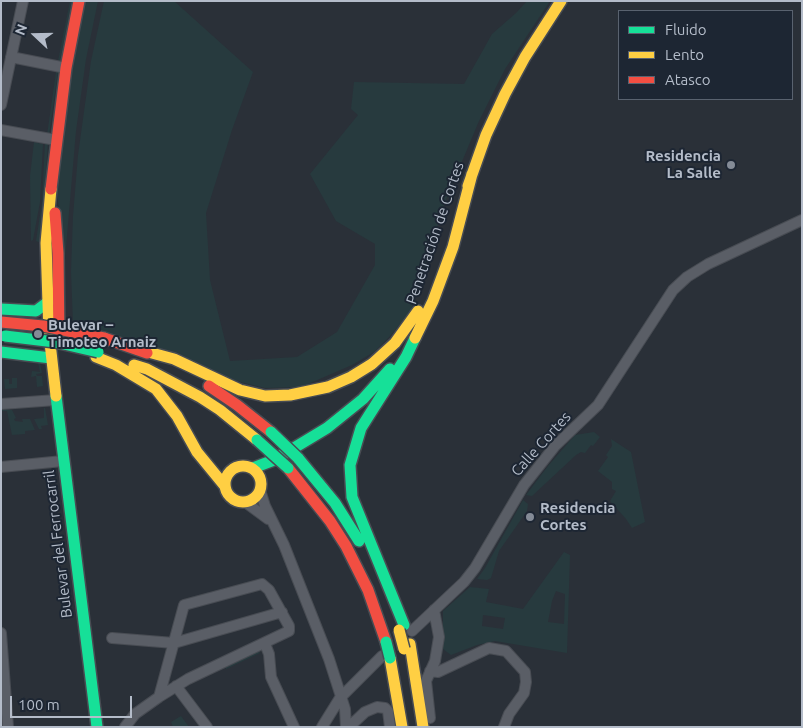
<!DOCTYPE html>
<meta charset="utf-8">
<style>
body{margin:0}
#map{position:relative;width:803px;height:728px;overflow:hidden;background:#2a3038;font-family:Ubuntu,sans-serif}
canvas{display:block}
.frame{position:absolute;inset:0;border:2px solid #b4bcc9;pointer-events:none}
.legend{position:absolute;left:618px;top:10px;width:175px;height:90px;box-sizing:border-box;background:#1d2633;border:1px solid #59626f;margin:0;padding:6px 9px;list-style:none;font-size:15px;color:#b4bcc9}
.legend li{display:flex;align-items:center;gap:10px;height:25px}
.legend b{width:25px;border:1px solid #59626f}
.north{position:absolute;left:10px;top:10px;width:50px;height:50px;-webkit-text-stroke:4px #1d2633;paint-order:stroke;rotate:291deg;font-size:14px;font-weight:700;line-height:20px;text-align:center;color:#b4bcc9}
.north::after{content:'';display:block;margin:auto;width:18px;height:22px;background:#b4bcc9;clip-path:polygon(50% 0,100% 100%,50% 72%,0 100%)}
.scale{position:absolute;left:10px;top:696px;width:122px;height:22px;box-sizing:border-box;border:2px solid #b4bcc9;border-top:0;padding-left:6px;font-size:15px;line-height:18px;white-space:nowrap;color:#b4bcc9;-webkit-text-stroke:4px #1d2633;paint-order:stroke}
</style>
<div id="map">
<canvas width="803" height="728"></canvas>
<div class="frame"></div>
<ul class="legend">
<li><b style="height:6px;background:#16e098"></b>Fluido</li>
<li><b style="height:6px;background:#ffcf43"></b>Lento</li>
<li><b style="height:6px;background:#f24e42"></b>Atasco</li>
</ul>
<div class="north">N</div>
<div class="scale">100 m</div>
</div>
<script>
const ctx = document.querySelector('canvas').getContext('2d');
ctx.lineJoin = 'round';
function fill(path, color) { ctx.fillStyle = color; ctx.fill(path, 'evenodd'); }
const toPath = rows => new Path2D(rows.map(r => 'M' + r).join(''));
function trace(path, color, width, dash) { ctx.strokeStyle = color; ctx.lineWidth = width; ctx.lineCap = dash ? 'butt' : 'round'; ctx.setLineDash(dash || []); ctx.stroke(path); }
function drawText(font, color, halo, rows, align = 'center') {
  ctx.font = font + ' Ubuntu,sans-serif'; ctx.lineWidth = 4; ctx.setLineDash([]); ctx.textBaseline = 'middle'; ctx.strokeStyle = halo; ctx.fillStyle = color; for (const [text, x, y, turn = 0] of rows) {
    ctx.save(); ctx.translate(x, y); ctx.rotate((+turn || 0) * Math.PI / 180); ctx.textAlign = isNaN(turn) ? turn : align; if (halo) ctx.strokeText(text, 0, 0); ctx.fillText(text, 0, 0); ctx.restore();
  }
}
fill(toPath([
 [70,1,72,1,60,62,58,61],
 [84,1,98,1,86,59,76,131,65,259,57,194,58,159],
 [104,1,174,1,253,72,232,130,206,213,210,280,230,361,297,357,337,332,375,265,375,244,336,221,310,174,358,115,351,109,354,82,464,84,492,34,516,13,527,1,550,1,505,69,479,121,445,202,411,310,391,335,374,352,352,365,301,387,265,388,220,377,73,324,71,272,73,216,78,155,91,61],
 [56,72,58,72,49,136,47,135],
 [34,142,43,144,40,202,33,240,31,241,30,176],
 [45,142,48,143,41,243,36,241,42,202],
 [38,363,40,363,42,373,36,374,37,376,42,376,43,386,37,387,36,376,31,377,32,371,40,372],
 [12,378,17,378,17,388,5,389,4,379,9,379,9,384,12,384],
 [44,408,45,408,48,425,41,426,42,429,39,429,34,419,44,418],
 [1,409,12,410,16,418,14,419,15,421,23,422,22,419,30,419,35,430,25,431,25,434,12,435,7,411,1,411],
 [594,432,600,437,593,446,591,445,585,453,581,452,576,455,532,496,526,495,548,466,575,435],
 [611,439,631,452,645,522,632,528,626,519,610,501,616,491,612,489,612,482,598,471,608,457,606,455,612,446],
 [523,500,528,504,527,511,499,551,491,578,487,580,477,579,485,568],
 [564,552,570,555,567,653,495,641,477,645,451,655,443,649,443,611,470,587,489,589,486,602,523,609],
 [556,591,565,594,564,624,548,622,552,601],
 [483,615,505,618,503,629,482,626],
 [258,650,260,653,226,669,225,666],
 [181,716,189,727,173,727,171,722]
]), '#273a3e');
const street = toPath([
 [11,57,66,68],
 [1,105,23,1],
 [1,130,56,140],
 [1,404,56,400],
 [1,467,63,461],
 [260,490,265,506,284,545,329,659,345,709,346,727],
 [245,502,268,519],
 [412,631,464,582,475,568,524,485,555,446,598,405,673,290,687,277,708,264,802,220],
 [1,633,8,727],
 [112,638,174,643,282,612],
 [265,644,269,654,271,677,294,727],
 [430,671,438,672,489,648,506,651,525,672,526,682,524,693,509,714,504,727],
 [176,686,207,727],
 [430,718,426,681,435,661,439,637,434,610],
 [125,727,135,714,159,697,188,679,289,631,289,626,269,590,262,584,184,605,159,697],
 [322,727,340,698,382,656],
 [349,727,365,712,377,707,385,708,388,711,390,727]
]);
const fast = toPath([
 [1,309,36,311,53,298],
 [1,352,51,358],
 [56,396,97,727],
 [298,458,335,503,359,541],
 [253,468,274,460,327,428,363,399,390,369],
 [404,625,352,497,350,465,361,428,406,357,415,338]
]);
const slow = toPath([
 [468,186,486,135,505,94,525,57,561,1],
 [51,189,46,243,49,334,56,396],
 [415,338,433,301,453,247,472,174],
 [137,349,174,359,240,390,265,396,290,395,328,387,351,377,372,364,395,343,418,311],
 [96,357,116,365,156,389,177,416,197,452,224,485],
 [134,365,147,369,200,397,220,410,257,440],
 '225 484a18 18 0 1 1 36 0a18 18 0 1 1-36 0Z',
 [410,644,423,727],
 [390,658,402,727]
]);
const jam = toPath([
 [51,189,66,68,79,1],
 [55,213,58,253,59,339],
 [104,338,147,353],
 [209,386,237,405,271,432],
 [288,468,330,521,346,546,368,590,386,642]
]);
trace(street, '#484c53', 12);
trace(fast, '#484c53', 14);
trace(slow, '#484c53', 14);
trace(jam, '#484c53', 14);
trace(street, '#5a5e66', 10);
trace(fast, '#16e098', 11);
trace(slow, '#ffcf43', 11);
trace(jam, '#f24e42', 11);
const fastBridge = toPath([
 [5,336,55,342,98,352],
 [271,432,298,458],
 [257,440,288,468],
 [386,642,390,658]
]);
const slowBridge = toPath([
 [399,630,404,649]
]);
const jamBridge = toPath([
 [1,322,43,326,104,338]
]);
trace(fastBridge, '#474c53', 14, []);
trace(slowBridge, '#474c53', 14, []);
trace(jamBridge, '#474c53', 14, []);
trace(fastBridge, '#16e098', 11);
trace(slowBridge, '#ffcf43', 11);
trace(jamBridge, '#f24e42', 11);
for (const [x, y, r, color] of [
 [731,165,5,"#848b96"],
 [38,334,5,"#848b96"],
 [530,517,5,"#848b96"]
]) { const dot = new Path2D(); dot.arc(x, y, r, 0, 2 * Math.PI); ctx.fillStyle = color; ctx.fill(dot); trace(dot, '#1d2633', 2); }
drawText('bold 15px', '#b4bcc9', '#1d2633', [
 ["Residencia",721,156,"right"],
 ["La Salle",721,173,"right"],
 ["Bulevar –",48,325],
 ["Timoteo Arnaiz",48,342],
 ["Residencia",540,508],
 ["Cortes",540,525]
], 'left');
drawText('15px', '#b4bcc9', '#1d2633', [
 ["Penetración de Cortes",435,233,-71],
 ["Calle Cortes",541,444,-48],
 ["Bulevar del Ferrocarril",58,544,-97]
]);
</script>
